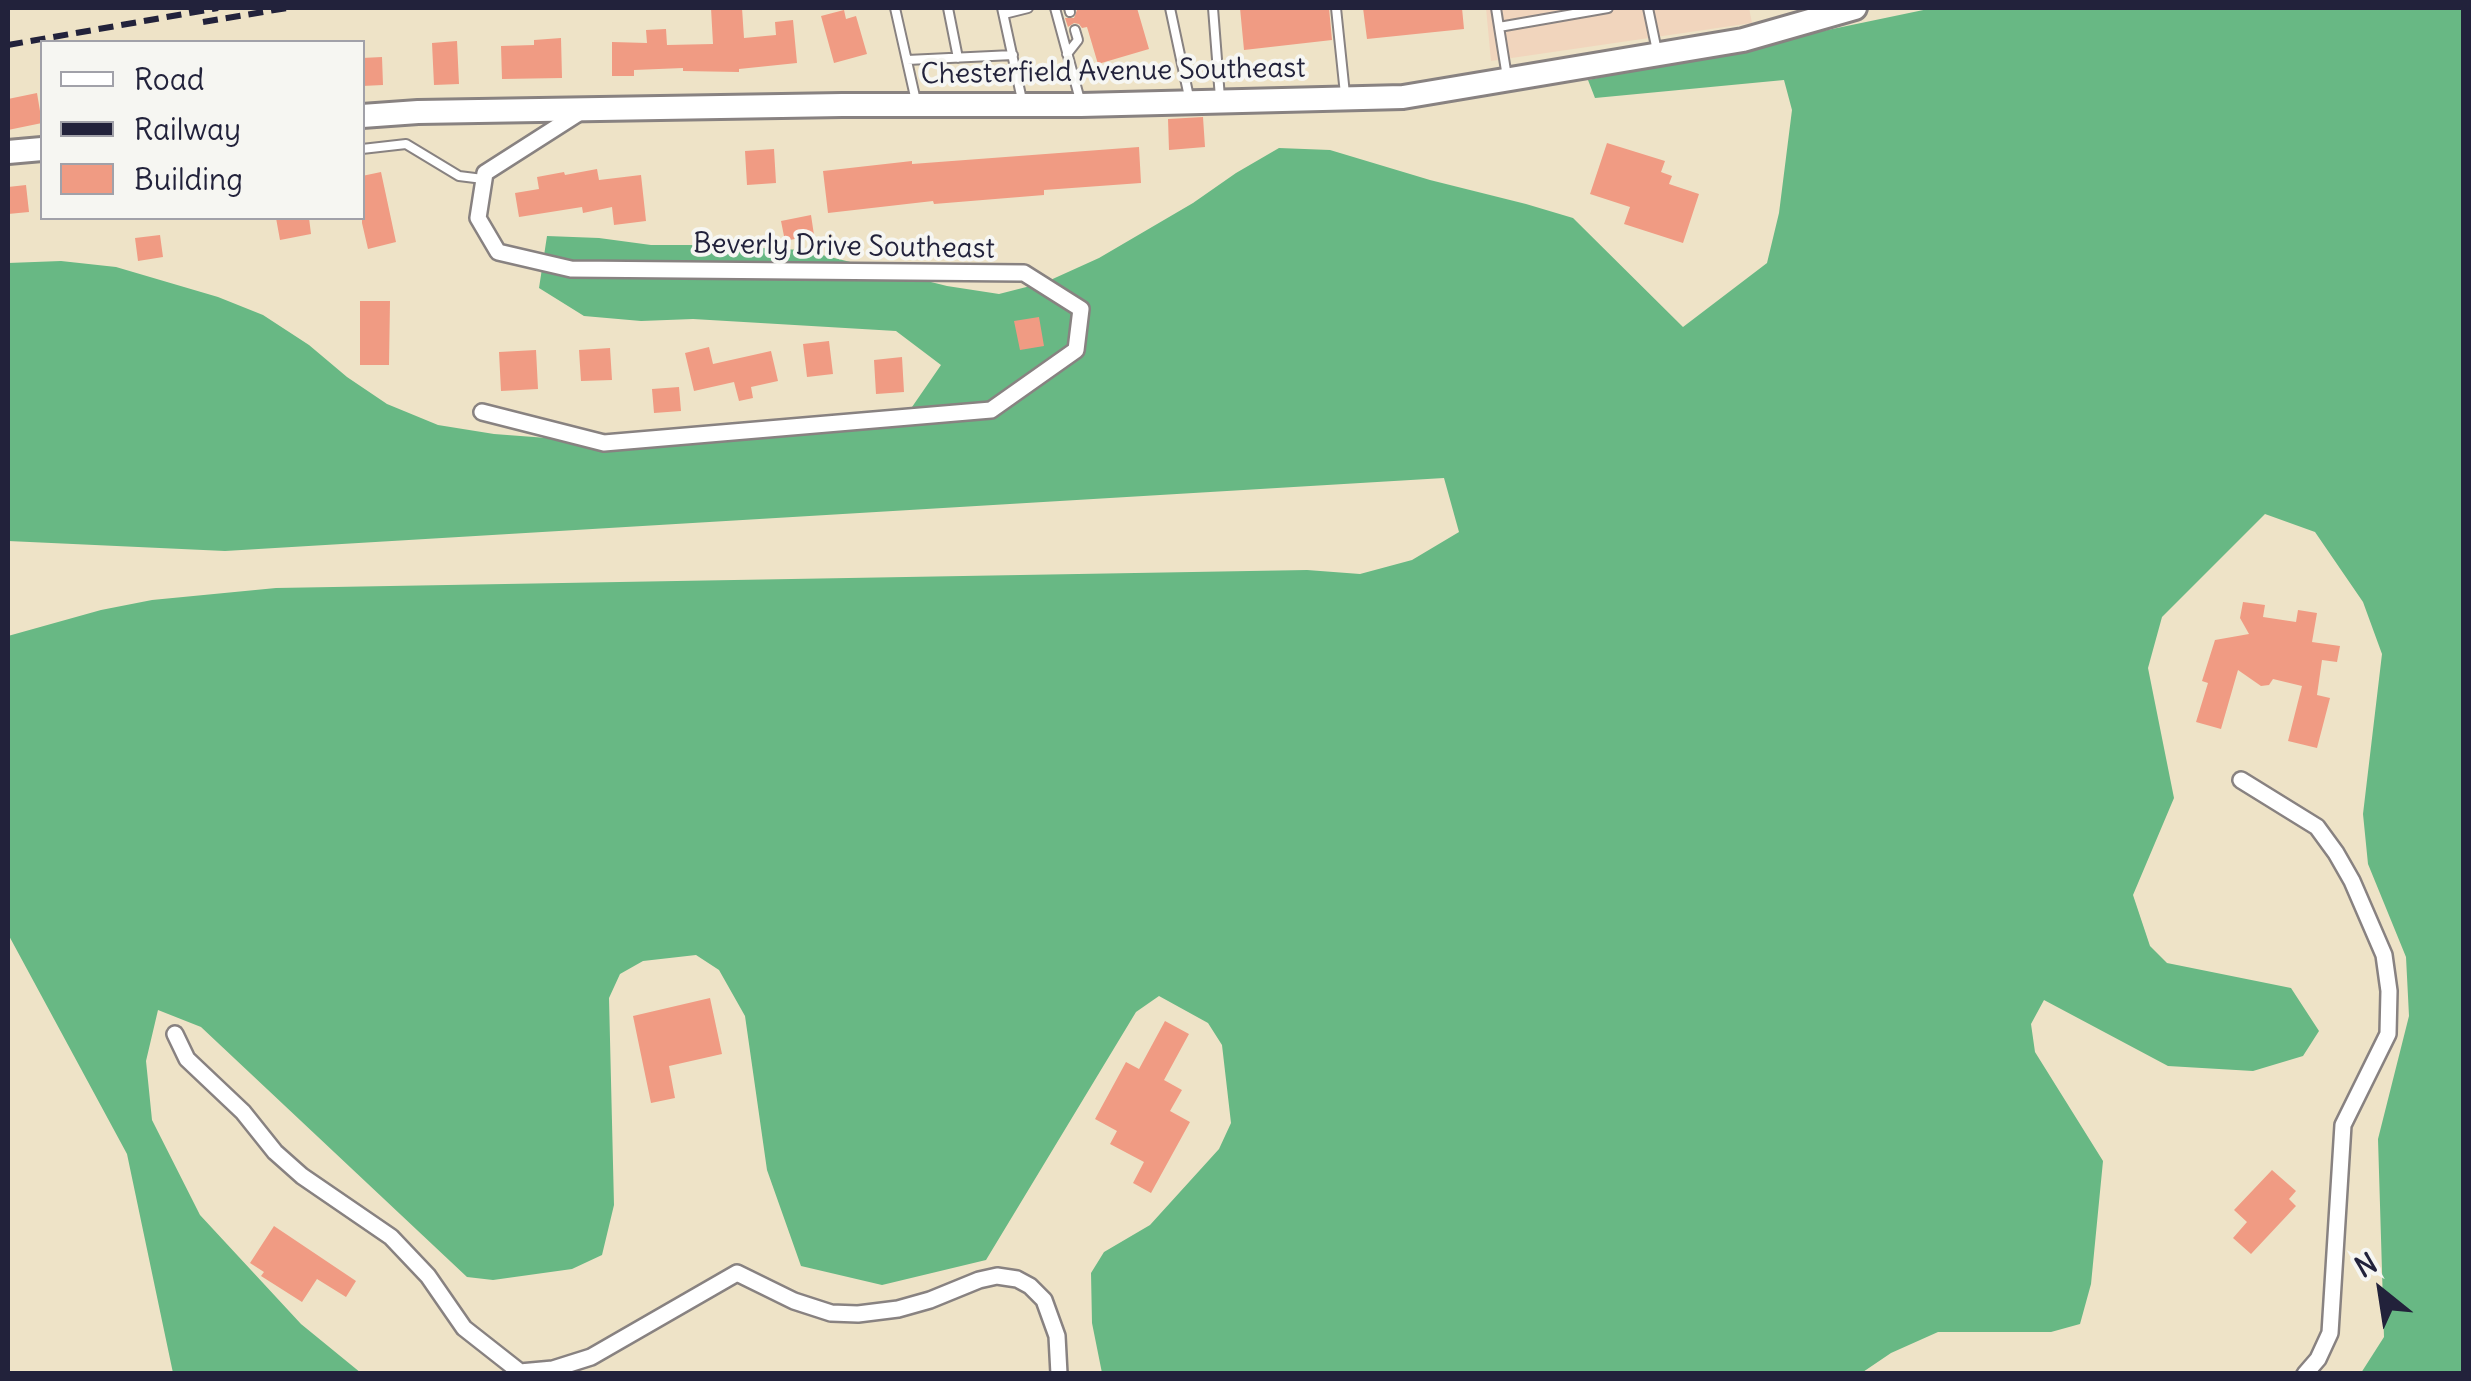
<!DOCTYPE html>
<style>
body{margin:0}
#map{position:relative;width:2471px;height:1381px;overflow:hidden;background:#eee3c7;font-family:Delius,sans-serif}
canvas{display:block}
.frame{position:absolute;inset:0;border:10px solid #22223b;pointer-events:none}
.legend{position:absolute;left:40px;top:40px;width:325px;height:180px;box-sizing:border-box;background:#f6f6f2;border:2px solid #a1a1a9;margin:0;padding:12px 18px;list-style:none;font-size:30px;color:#22223b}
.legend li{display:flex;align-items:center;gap:20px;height:50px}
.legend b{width:50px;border:2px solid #a1a1a9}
.north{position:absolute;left:2331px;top:1241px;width:100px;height:100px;-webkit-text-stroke:8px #f6f6f2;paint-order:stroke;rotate:330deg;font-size:28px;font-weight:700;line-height:40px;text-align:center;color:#22223b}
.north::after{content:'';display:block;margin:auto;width:35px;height:45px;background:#22223b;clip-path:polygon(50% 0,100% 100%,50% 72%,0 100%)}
</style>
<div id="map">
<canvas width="2471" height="1381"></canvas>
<div class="frame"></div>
<ul class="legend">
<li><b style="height:12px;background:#fff"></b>Road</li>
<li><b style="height:12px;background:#22223b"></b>Railway</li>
<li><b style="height:28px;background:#f09b83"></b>Building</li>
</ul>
<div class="north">N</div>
</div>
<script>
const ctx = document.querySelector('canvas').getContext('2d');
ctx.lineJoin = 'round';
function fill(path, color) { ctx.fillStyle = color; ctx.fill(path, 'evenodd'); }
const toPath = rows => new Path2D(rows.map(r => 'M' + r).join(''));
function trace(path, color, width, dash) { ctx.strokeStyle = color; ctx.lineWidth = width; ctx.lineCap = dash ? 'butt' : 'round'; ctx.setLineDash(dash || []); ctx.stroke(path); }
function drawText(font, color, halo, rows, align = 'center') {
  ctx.font = font + ' Delius,sans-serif'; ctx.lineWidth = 8; ctx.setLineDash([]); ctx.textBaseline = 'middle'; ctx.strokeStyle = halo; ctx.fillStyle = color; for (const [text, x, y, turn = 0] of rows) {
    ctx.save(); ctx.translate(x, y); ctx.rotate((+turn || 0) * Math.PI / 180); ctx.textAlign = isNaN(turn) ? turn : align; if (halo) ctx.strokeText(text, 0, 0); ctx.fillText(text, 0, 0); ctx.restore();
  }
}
fill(toPath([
 [1486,8,1749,8,1752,23,1491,61]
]), '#f1d5bd');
fill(toPath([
 [1933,8,2463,8,2463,1373,2361,1373,2384,1337,2378,1139,2409,1016,2406,957,2368,864,2363,814,2382,654,2363,602,2315,532,2265,514,2162,617,2148,668,2174,798,2133,895,2150,946,2167,963,2291,988,2319,1031,2303,1056,2253,1071,2168,1066,2044,1000,2031,1024,2035,1052,2103,1161,2091,1284,2080,1324,2051,1332,1938,1332,1891,1353,1860,1374,1102,1373,1092,1323,1091,1273,1104,1252,1150,1225,1219,1149,1231,1123,1222,1045,1208,1023,1159,996,1136,1012,986,1260,882,1285,801,1266,767,1170,745,1016,719,970,696,955,643,961,620,974,609,998,614,1205,602,1255,572,1269,493,1280,467,1277,201,1027,158,1010,146,1061,152,1120,200,1215,301,1324,361,1373,173,1373,127,1154,8,934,8,636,101,610,152,600,276,588,1307,570,1360,574,1412,560,1459,532,1444,478,225,551,8,541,8,263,61,261,116,267,218,297,263,315,309,345,347,377,387,404,438,425,494,434,600,442,863,416,912,407,941,365,896,331,693,319,641,321,584,316,539,288,547,236,599,238,651,245,701,245,802,250,947,286,999,294,1046,282,1099,258,1193,203,1236,173,1279,148,1330,150,1430,180,1526,204,1573,218,1683,327,1767,263,1779,213,1792,110,1784,80,1595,98,1588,80]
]), '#68b884');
fill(toPath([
 [711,8,742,8,744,38,776,35,775,22,793,20,797,63,739,69,739,72,683,71,683,68,634,70,634,76,612,76,612,42,647,43,646,30,666,29,667,45,713,44],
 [1084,8,1137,8,1149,49,1098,64,1087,27,1082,28,1079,24,1074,23,1068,27,1065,18,1074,18,1077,10],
 [1240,8,1329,8,1332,40,1244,50],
 [1363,8,1462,8,1464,29,1367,39],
 [844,10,846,19,856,16,867,54,834,63,821,16],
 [561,38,562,78,502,79,501,46,534,45,534,40],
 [457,41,459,84,434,85,432,43],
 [382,57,383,85,362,86,362,58],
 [37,93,42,123,8,130,8,99],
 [1203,117,1205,147,1169,150,1168,119],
 [1607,143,1665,161,1661,172,1672,176,1669,184,1699,194,1683,243,1624,224,1630,207,1590,194],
 [1139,147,1141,183,1044,190,1044,195,934,204,933,201,828,213,823,171,912,161,912,164],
 [774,149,776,183,747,185,745,151],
 [597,169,599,180,641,175,646,221,614,225,612,207,583,213,582,207,519,217,515,193,539,189,537,177,564,172,565,175],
 [381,172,396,242,368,249,362,223,362,176],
 [26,185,29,212,8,214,8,187],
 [811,215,814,235,785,241,781,221],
 [276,218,309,218,311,234,280,240],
 [160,235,163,257,138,261,135,238],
 [360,301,390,301,389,365,360,365],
 [1039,317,1044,346,1020,350,1014,321],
 [829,341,833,374,807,377,803,344],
 [709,347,713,364,771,351,778,381,751,387,753,398,739,401,734,382,694,391,685,353],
 [610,348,612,380,581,381,579,350],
 [536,350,538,389,501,391,499,352],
 [902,357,904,392,876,394,874,360],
 [679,387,681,411,654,413,652,389],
 [2243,602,2265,605,2263,617,2296,622,2298,610,2317,613,2312,642,2340,646,2337,662,2322,660,2317,695,2330,698,2317,748,2288,741,2302,686,2273,679,2269,685,2261,686,2238,670,2221,729,2196,722,2208,683,2202,681,2215,640,2249,634,2240,618],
 [710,998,722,1054,669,1066,675,1098,651,1103,633,1016],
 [1165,1021,1189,1034,1164,1080,1182,1090,1170,1111,1190,1122,1151,1193,1133,1183,1144,1162,1110,1144,1117,1131,1095,1119,1126,1062,1139,1069],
 [2272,1170,2296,1191,2289,1199,2296,1206,2251,1254,2233,1238,2247,1222,2234,1210],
 [274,1226,356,1281,346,1297,317,1279,302,1302,261,1276,264,1272,250,1263]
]), '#f09b83');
const lane = toPath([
 [895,8,916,101],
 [948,8,958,58],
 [1002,8,1022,100],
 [1055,8,1080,100],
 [1069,8,1070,12],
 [1170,8,1189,97],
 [1213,8,1220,98],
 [1336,8,1345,94],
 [1496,8,1499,27],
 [1648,8,1657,51],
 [1004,14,1028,8],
 [1067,54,1078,40,1075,30],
 [907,60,1013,55],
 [1507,77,1499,27,1608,8],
 [362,149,406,144,459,176,483,179]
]);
const street = toPath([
 [482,412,604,443,991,410,1076,350,1081,309,1024,273,571,269,498,252,478,218,485,173,582,111],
 [2241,780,2317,827,2336,853,2352,881,2384,955,2389,991,2388,1034,2343,1125,2330,1333,2318,1359,2305,1374],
 [175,1034,187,1059,243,1112,275,1152,302,1176,391,1237,428,1276,464,1328,520,1372,553,1369,591,1357,737,1273,794,1301,831,1313,858,1314,898,1309,930,1300,979,1280,997,1276,1017,1279,1030,1286,1044,1300,1057,1336,1059,1374]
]);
const secondary = toPath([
 [362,116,418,112,842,105,1081,105,1403,97,1743,40,1855,8],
 [8,152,42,149]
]);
trace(lane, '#888281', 12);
trace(street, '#888281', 20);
trace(secondary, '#888281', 28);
trace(lane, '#fff', 8);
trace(street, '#fff', 15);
trace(secondary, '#fff', 22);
trace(toPath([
 [203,22,287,8],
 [8,45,218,8]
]), '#22223b', 6, [15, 8]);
drawText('28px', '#22223b', '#f6f6f2', [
 ["Chesterfield Avenue Southeast",1113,72,-1],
 ["Beverly Drive Southeast",844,247,1]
]);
</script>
